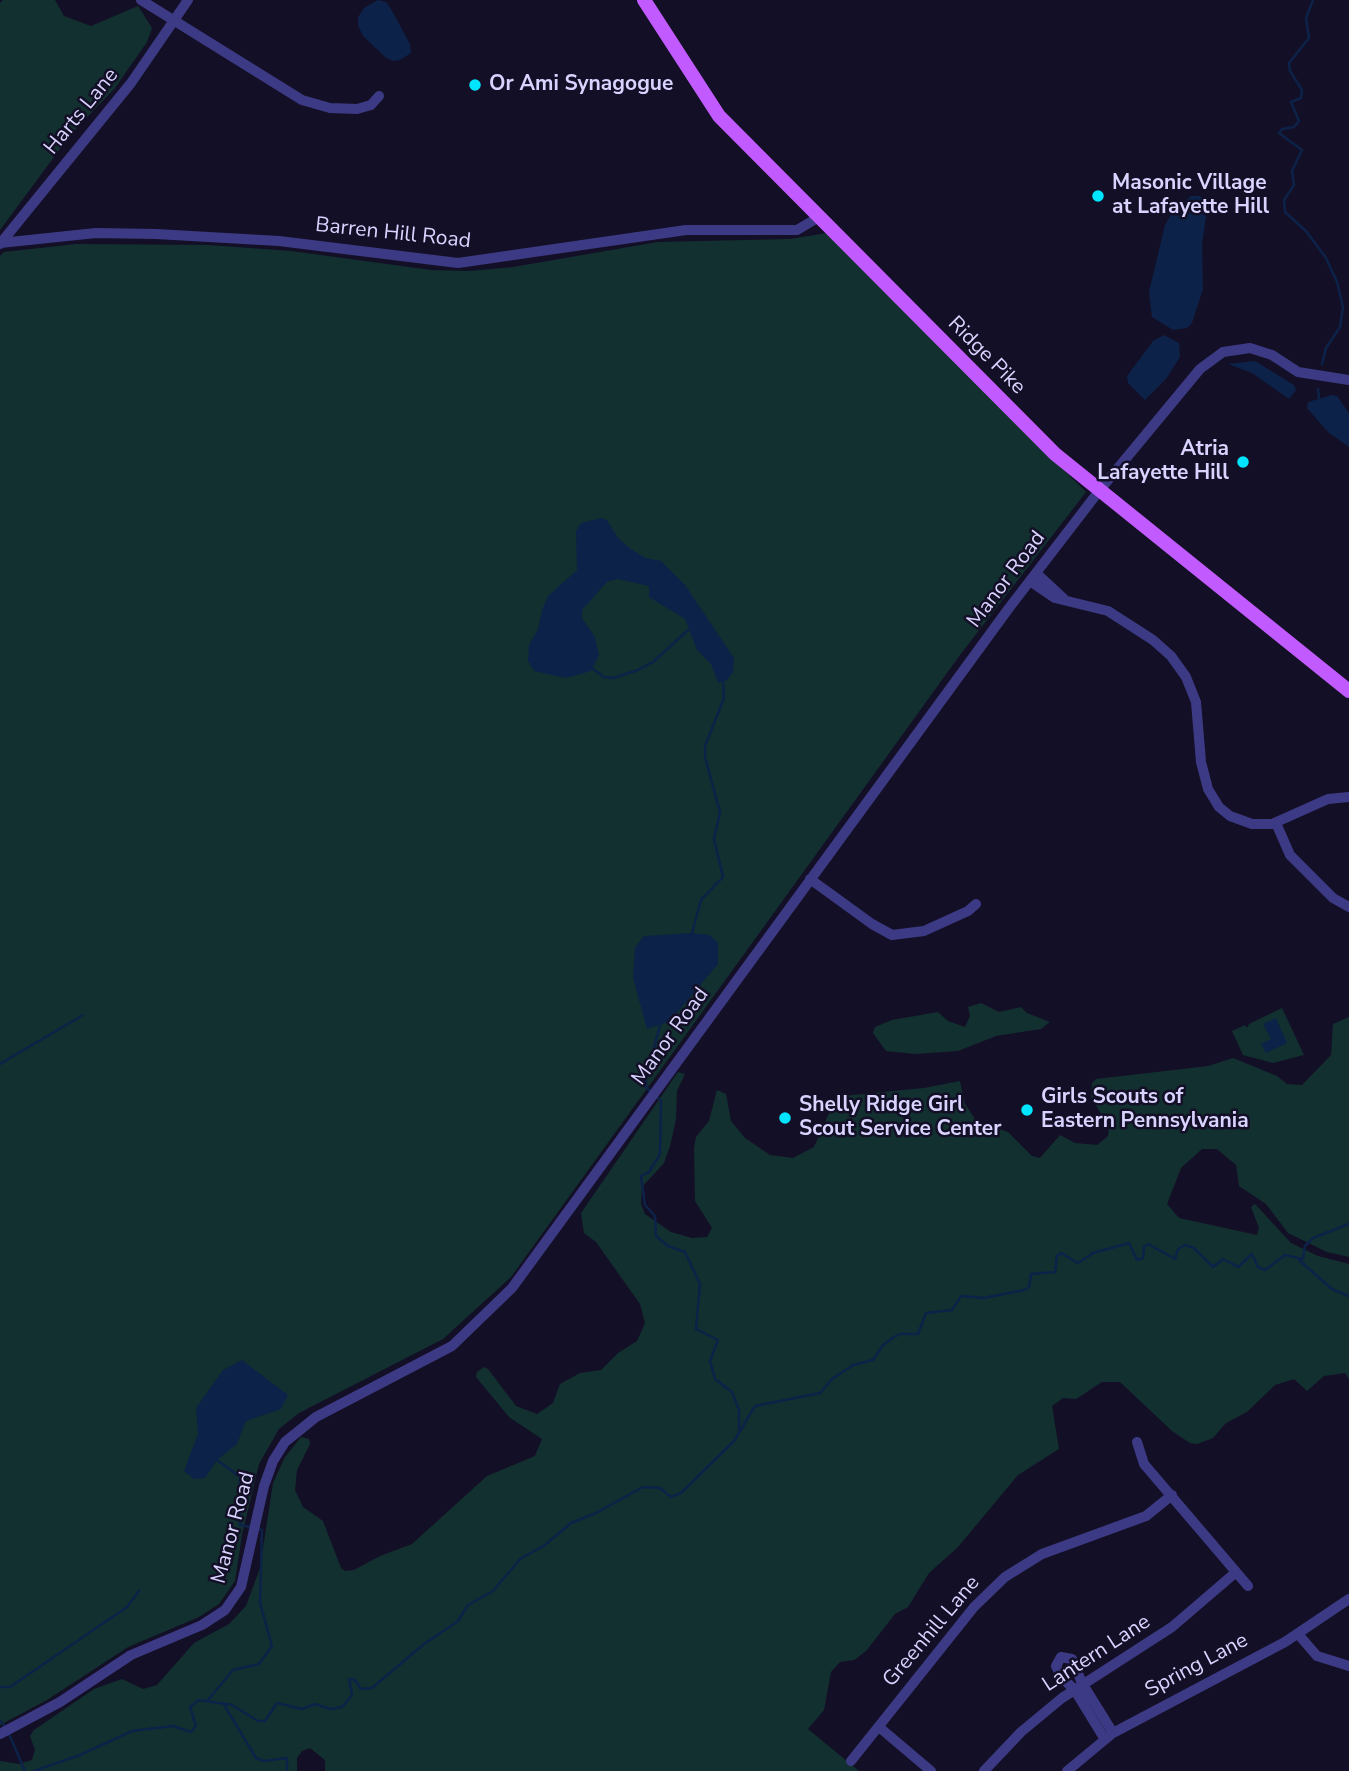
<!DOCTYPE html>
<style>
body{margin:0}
canvas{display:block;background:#130f26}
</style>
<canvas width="1349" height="1771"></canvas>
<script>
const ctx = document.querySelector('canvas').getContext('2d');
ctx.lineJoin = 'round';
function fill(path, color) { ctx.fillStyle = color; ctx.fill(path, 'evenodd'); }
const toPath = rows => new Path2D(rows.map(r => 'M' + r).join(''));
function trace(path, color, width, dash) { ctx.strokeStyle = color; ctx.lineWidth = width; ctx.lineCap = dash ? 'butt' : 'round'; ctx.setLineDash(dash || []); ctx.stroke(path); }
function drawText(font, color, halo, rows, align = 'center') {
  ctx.font = font + ' "Nunito Sans",sans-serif'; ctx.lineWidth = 5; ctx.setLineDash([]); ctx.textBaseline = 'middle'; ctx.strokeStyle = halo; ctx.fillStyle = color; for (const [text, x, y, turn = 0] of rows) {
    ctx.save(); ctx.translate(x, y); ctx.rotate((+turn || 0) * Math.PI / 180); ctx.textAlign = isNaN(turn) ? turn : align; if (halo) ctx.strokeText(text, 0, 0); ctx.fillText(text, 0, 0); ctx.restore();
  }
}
fill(toPath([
 [3,0,55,0,64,16,91,26,138,6,152,28,147,42,115,88,71,134,0,230,0,3],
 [827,233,1086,492,960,655,511,1277,443,1339,299,1413,279,1429,259,1464,242,1535,235,1581,219,1604,199,1617,128,1647,47,1700,0,1725,0,256,4,252,76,244,208,245,291,251,431,270,470,271,513,267,658,242,790,239],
 [981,1003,999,1012,1021,1007,1027,1013,1050,1022,1041,1029,996,1036,958,1051,915,1054,886,1051,873,1033,875,1027,892,1020,938,1012,948,1021,965,1027,970,1016,968,1007],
 [1282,1008,1304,1055,1273,1063,1243,1055,1232,1031,1245,1025,1247,1028,1249,1024],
 [1349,1017,1349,1257,1327,1252,1288,1233,1266,1204,1239,1186,1236,1165,1217,1149,1202,1149,1181,1168,1167,1204,1179,1218,1257,1235,1259,1228,1251,1207,1255,1204,1291,1243,1318,1256,1349,1264,1349,1379,1345,1373,1324,1376,1307,1391,1294,1379,1275,1385,1247,1412,1226,1423,1213,1438,1197,1444,1190,1443,1172,1431,1120,1382,1102,1382,1076,1399,1063,1398,1052,1406,1059,1449,1018,1475,958,1547,929,1573,908,1607,895,1614,866,1651,854,1660,840,1662,831,1672,824,1710,808,1729,859,1771,325,1771,325,1760,310,1748,302,1751,297,1758,297,1771,0,1771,0,1761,19,1764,32,1760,35,1750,30,1736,34,1730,94,1689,122,1679,143,1689,157,1685,194,1643,229,1624,246,1606,260,1568,273,1483,285,1457,301,1437,309,1439,310,1444,297,1470,295,1490,303,1507,323,1521,341,1568,345,1571,354,1570,380,1556,412,1544,487,1476,535,1456,542,1439,509,1417,476,1377,477,1372,484,1367,488,1369,516,1406,537,1414,553,1403,560,1384,580,1373,601,1370,618,1353,637,1341,645,1323,640,1304,596,1242,584,1233,581,1213,678,1072,685,1074,677,1091,676,1119,670,1146,664,1163,642,1187,641,1204,645,1214,671,1232,692,1238,707,1237,712,1228,695,1201,694,1148,696,1137,709,1121,717,1090,726,1094,731,1121,745,1138,770,1155,793,1158,814,1147,829,1113,843,1096,924,1088,960,1081,965,1104,977,1122,1008,1132,1032,1156,1040,1158,1060,1135,1075,1143,1097,1145,1108,1136,1109,1127,1091,1097,1092,1083,1096,1079,1208,1066,1233,1058,1277,1076,1287,1084,1302,1085,1331,1055,1333,1024]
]), '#12302f');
fill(toPath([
 [378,0,386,2,391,9,410,44,411,53,400,60,393,61,385,57,363,36,358,25,358,17,364,8],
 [1191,196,1200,196,1208,203,1202,245,1203,289,1192,323,1187,328,1173,330,1152,317,1149,292,1165,225,1173,211],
 [1164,335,1179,343,1180,357,1166,379,1145,400,1128,383,1127,376,1153,341],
 [1255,361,1294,385,1296,390,1289,399,1252,373,1228,364],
 [1332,395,1337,396,1349,413,1349,447,1328,432,1307,408,1308,402],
 [601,518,607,520,618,538,631,549,646,558,661,561,685,585,734,658,733,672,727,680,718,683,711,664,697,650,685,619,649,597,649,586,618,579,607,582,582,610,582,618,595,637,599,655,591,671,566,678,534,671,528,661,529,645,538,629,542,610,548,596,577,570,576,531,581,523],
 [692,933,709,935,718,942,718,964,670,1021,647,1029,633,978,635,947,644,936],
 [1276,1018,1287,1043,1266,1053,1261,1044,1271,1039,1263,1024],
 [242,1360,288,1395,281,1409,246,1421,237,1444,217,1460,205,1478,194,1479,184,1471,198,1434,196,1408,223,1370]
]), '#0c2248');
trace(toPath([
 [1313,0,1306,18,1309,38,1289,63,1290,71,1302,90,1301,98,1291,102,1299,121,1294,127,1282,129,1279,133,1302,150,1292,171,1294,185,1284,200,1285,212,1306,231,1326,258,1337,282,1343,307,1340,327,1326,348,1322,364],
 [1318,389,1319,398],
 [593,669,604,677,613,678,638,670,653,662,688,630],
 [692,933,701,900,723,877,714,839,720,812,705,757,705,746,724,698,723,681],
 [0,1064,83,1015],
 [651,1092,646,1087,646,1079,660,1025],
 [656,1096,661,1101,660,1154,649,1172,641,1176,645,1205,655,1216,656,1236,668,1246,685,1252,700,1284,696,1329,718,1340,710,1361,715,1379,732,1392,739,1410,739,1431],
 [1299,1260,1332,1289,1349,1296],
 [217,1460,240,1477,240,1525,251,1527],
 [0,1687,10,1687,127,1607,139,1591],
 [208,1700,233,1670,259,1664,272,1646,260,1603,262,1530,258,1529],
 [223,1703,256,1758,264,1761,287,1758,287,1771],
 [0,1721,7,1728],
 [9,1734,25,1771],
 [34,1771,80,1755,132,1731,173,1726,191,1732,196,1726,190,1707,199,1700,232,1705,258,1721,265,1721,277,1703,302,1709,315,1704,330,1709,342,1707,352,1695,349,1679,355,1680,361,1689,372,1688,424,1644,458,1621,468,1605,493,1591,520,1559,545,1545,571,1523,596,1513,643,1487,660,1488,671,1497,681,1493,734,1441,755,1406,820,1393,832,1379,853,1365,873,1360,883,1345,894,1337,900,1334,918,1334,926,1313,952,1310,961,1296,984,1298,1024,1290,1029,1287,1031,1274,1055,1272,1057,1256,1061,1253,1078,1263,1093,1253,1129,1243,1137,1260,1143,1258,1144,1247,1148,1244,1175,1259,1178,1249,1185,1245,1194,1248,1213,1267,1223,1259,1238,1267,1252,1254,1258,1267,1265,1270,1285,1255,1303,1259,1305,1246,1313,1238,1349,1224]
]), '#0c2248', 2.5);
trace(toPath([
 [141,0,302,100,330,108,357,109,371,105,379,96],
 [0,243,96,233,156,234,279,241,458,263,686,230,797,230,819,217],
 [0,244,131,83,188,0],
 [1036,573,1064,599],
 [1030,581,1055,598,1108,611,1153,640,1171,656,1186,677,1196,702,1201,762,1208,789,1219,807,1230,816,1252,824,1272,824,1328,799,1349,797],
 [1276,823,1290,855,1333,898,1349,907],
 [810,879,872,924,892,935,924,931,968,911,976,904],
 [1137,1442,1144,1464,1248,1586],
 [1298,1634,1317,1656,1349,1666],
 [879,1727,931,1771],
 [0,1734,60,1702,131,1655,202,1625,225,1610,241,1587,264,1486,273,1461,285,1442,316,1417,452,1346,512,1288,1009,608,1099,491,1200,369,1223,352,1250,348,1272,355,1298,372,1349,380],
 [1104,1738,1074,1689,1062,1678,1056,1666,1061,1657,1072,1659,1082,1683,1113,1733],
 [851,1761,974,1607,1005,1577,1042,1554,1146,1516,1172,1495],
 [984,1771,1021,1732,1062,1698,1172,1627,1235,1573],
 [1067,1771,1113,1733,1285,1642,1349,1599]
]), '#3d3a85', 10);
trace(toPath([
 [644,0,719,116,1055,454,1349,691]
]), '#c25bff', 14);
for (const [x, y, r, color] of [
 [475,85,7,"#00e5ff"],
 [1098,196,7,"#00e5ff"],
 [1243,462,7,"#00e5ff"],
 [1027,1110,7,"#00e5ff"],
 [785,1118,7,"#00e5ff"]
]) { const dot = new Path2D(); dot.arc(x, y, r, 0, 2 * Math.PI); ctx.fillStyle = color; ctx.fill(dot); trace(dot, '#130f26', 2.5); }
drawText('bold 21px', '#d9d4ff', '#130f26', [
 ["Or Ami Synagogue",489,85],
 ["Masonic Village",1112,184],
 ["at Lafayette Hill",1112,208],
 ["Atria",1229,450,"right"],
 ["Lafayette Hill",1229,474,"right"],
 ["Girls Scouts of",1041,1098],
 ["Eastern Pennsylvania",1041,1122],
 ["Shelly Ridge Girl",799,1106],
 ["Scout Service Center",799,1130]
], 'left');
drawText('21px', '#d9d4ff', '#130f26', [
 ["Harts Lane",82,112,-51],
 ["Barren Hill Road",393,234,6],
 ["Ridge Pike",986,356,45],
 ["Manor Road",1007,580,-53],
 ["Manor Road",671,1037,-54],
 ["Manor Road",234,1528,-75],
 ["Greenhill Lane",932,1632,-50],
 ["Lantern Lane",1097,1654,-33],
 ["Spring Lane",1197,1666,-28]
]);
</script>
